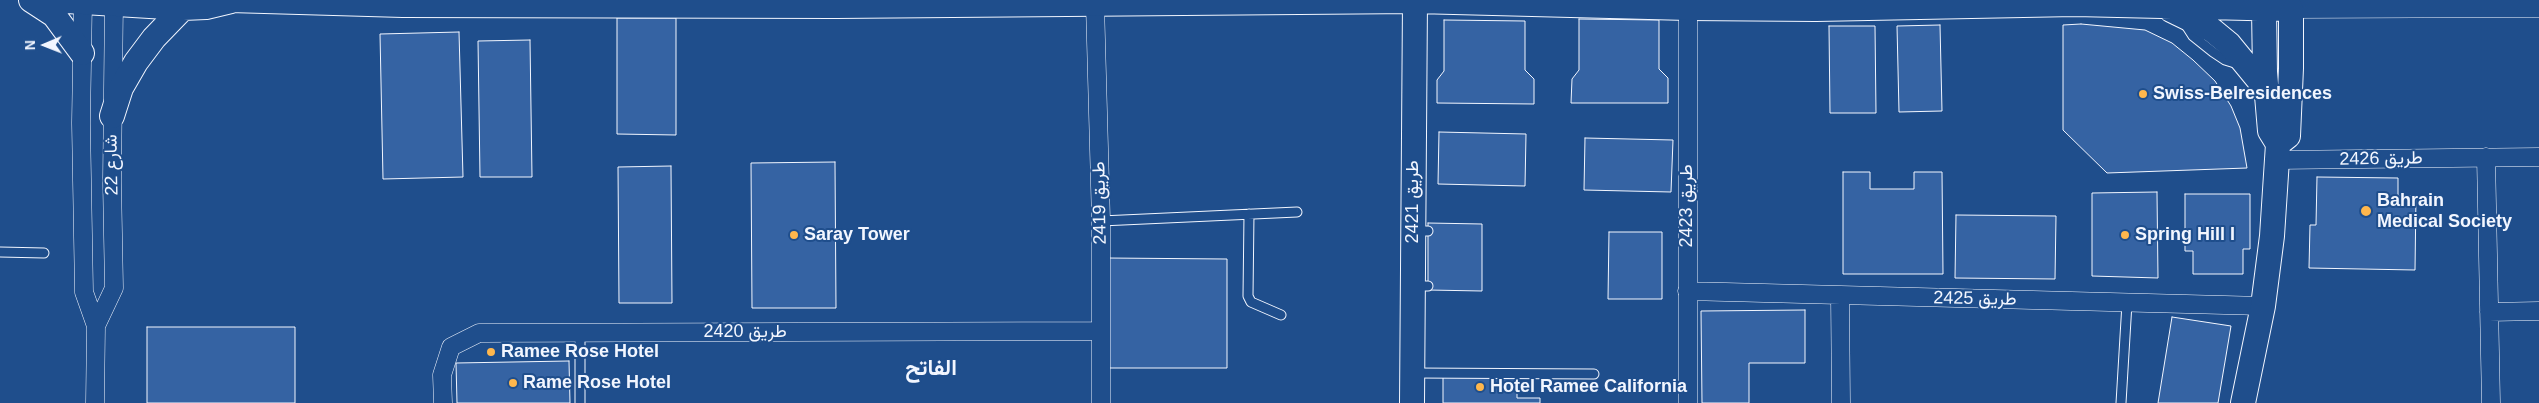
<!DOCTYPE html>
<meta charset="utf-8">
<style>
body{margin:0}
#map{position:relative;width:2539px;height:403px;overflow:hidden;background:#1f4e8c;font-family:Arial,sans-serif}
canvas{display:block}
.north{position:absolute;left:20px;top:20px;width:50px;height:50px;-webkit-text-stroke:4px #1f4e8c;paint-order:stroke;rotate:269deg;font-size:14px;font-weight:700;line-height:20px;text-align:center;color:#f2f6ff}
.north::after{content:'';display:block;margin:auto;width:18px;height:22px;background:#f2f6ff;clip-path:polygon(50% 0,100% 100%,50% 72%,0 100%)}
</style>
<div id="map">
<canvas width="2539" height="403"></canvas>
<div class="north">N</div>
</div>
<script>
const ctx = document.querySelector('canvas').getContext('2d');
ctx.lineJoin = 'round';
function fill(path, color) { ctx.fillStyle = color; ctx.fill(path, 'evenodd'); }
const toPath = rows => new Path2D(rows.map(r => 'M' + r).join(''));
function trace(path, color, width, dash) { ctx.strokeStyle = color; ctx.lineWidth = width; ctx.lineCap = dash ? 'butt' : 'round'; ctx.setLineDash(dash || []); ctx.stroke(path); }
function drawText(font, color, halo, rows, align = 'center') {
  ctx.font = font + ' Arial,Vazirmatn,sans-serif'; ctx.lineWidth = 4; ctx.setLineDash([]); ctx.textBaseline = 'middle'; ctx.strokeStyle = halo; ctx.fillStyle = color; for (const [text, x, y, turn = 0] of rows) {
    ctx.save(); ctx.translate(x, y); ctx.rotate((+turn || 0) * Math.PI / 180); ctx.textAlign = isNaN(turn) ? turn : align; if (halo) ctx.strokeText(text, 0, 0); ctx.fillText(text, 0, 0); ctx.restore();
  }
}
const building = toPath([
 [617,18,676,18,676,135,617,134,617,18],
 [1579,19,1659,20,1659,69,1668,78,1668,103,1571,103,1572,79,1579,70,1579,19],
 [1444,20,1525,21,1525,70,1534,79,1534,104,1437,103,1437,80,1444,71,1444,20],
 [2081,24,2145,30,2172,43,2193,60,2215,81,2231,106,2240,128,2247,168,2107,173,2063,130,2063,25,2081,24],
 [1940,25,1942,111,1899,112,1897,26,1940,25],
 [1829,26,1875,26,1876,113,1830,113,1829,26],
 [459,32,463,177,383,179,380,34,459,32],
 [530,40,532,177,480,177,478,41,530,40],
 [1439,132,1526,134,1525,186,1438,184,1439,132],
 [1585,138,1673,140,1671,192,1584,190,1585,138],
 [835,162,836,308,752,308,751,163,835,162],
 [671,166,672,303,619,303,618,167,671,166],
 [1843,172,1870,172,1870,189,1914,189,1914,172,1942,172,1943,274,1843,274,1843,172],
 [2317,177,2398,178,2398,196,2416,196,2415,270,2309,268,2310,225,2316,225,2317,177],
 [2157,192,2158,278,2092,276,2092,193,2157,192],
 [2185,194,2250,194,2250,249,2243,249,2243,274,2193,274,2193,251,2185,251,2185,194],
 [1956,215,2056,216,2055,279,1955,278,1956,215],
 [1428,223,1482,224,1482,291,1428,290,1428,223],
 [1609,232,1662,232,1662,299,1608,299,1609,232],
 [1106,258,1227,259,1227,368,1109,368,1106,258],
 [1805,310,1805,363,1749,363,1749,403,1702,403,1701,311,1805,310],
 [2172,317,2231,326,2218,403,2158,403,2172,317],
 [147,327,295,327,295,403,147,403,147,327],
 [569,361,570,403,457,403,456,363,569,361],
 [1517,376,1517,398,1540,398,1540,403,1443,403,1443,377,1517,376]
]);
fill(building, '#3563a3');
trace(building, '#f2f6ff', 1);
const lane = toPath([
 [2184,22,2193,36,2213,52,2225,60,2238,64],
 [1249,214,1248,296,1251,302,1281,315],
 [1101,221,1297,212],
 [1413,231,1428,231],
 [0,252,44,253],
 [1413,286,1428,286],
 [580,333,580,403],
 [1414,373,1594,374],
 [2121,403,2127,303]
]);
const street = toPath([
 [83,0,81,123,84,292,96,326,95,403],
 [1095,4,1101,221,1101,403],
 [2291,9,2539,8],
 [2486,157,2491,403],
 [2276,160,2539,157],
 [1687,291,2263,306],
 [1840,296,1841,403],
 [2489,312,2539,311],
 [96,326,114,288,112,181,114,0],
 [443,403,442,375,451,347,479,333,1100,331],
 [1688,403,1688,8]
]);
const secondary = toPath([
 [31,0,54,15,82,53],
 [50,0,183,8,206,7,231,1],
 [230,0,403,5,836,6,1415,1,1688,8,1816,9,2075,4,2291,9,2291,68,2288,136,2278,144],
 [2171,10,2212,30,2229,44,2261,83,2265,93],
 [112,116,121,88,136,62,154,38,183,8],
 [1412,403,1415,1],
 [2243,403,2263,306,2272,236,2278,144,2270,131,2265,72,2264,10]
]);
trace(lane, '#f2f6ff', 11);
trace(street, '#f2f6ff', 19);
trace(secondary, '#f2f6ff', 26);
trace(lane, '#1f4e8c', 9);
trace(street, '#1f4e8c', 18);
trace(secondary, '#1f4e8c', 24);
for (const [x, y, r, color] of [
 [2143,94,5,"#ffb74d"],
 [2366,211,6,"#ffb74d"],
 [794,235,5,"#ffb74d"],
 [2125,235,5,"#ffb74d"],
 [491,352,5,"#ffb74d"],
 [513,383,5,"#ffb74d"],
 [1480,387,5,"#ffb74d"]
]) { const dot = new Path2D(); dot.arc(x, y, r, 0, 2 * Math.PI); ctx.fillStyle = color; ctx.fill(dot); trace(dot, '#1f4e8c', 2); }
drawText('bold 18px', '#f2f6ff', '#1f4e8c', [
 ["Swiss-Belresidences",2153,94],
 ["Bahrain",2377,201],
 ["Medical Society",2377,222],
 ["Saray Tower",804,235],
 ["Spring Hill I",2135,235],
 ["Ramee Rose Hotel",501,352],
 ["Rame Rose Hotel",523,383],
 ["Hotel Ramee California",1490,387]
], 'left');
drawText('18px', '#f2f6ff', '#1f4e8c', [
 ["طريق 2426",2381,159,-1],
 ["شارع 22",112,165,-91],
 ["طريق 2421",1413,202,-90],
 ["طريق 2419",1100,203,-91],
 ["طريق 2423",1687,206,-90],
 ["طريق 2425",1975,299,1],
 ["طريق 2420",745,332]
]);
drawText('bold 22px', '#f2f6ff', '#1f4e8c', [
 ["الفاتح",931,369]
]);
</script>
